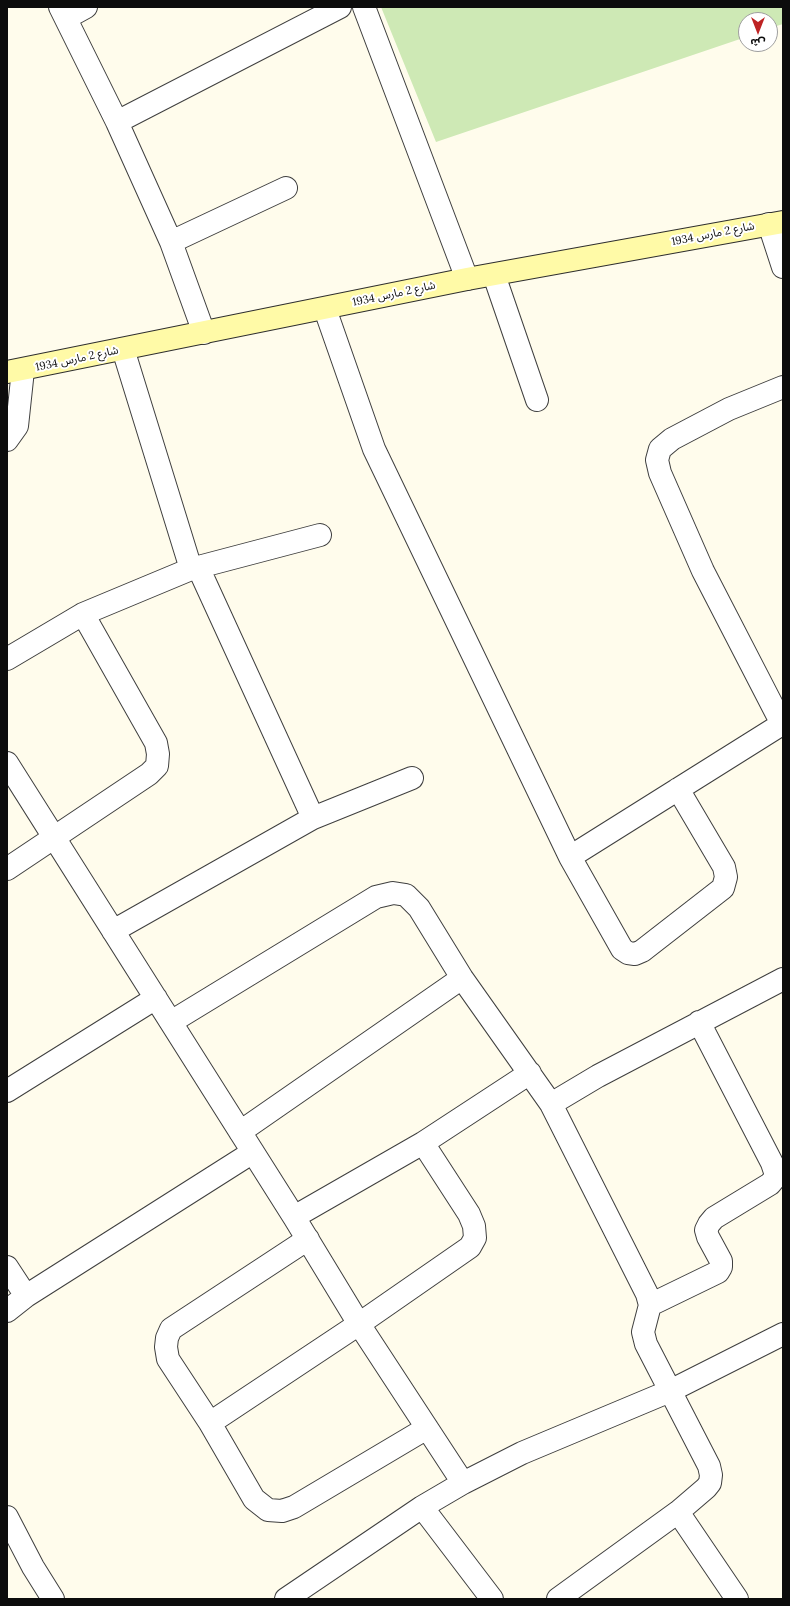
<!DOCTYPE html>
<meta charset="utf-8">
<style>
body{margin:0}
#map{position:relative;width:790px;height:1606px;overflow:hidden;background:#fffcec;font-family:Lora,"Noto Sans Arabic",serif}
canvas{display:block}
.frame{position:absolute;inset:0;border:8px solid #0c0c0c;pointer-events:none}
.north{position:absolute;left:738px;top:12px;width:40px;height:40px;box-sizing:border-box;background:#fff;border:1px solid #9e9e9e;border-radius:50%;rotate:180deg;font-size:11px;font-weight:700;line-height:16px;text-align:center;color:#0c0c0c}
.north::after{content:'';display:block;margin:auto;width:14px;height:18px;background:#be2323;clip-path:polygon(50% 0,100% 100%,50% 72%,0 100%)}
</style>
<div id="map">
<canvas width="790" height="1606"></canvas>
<div class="frame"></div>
<div class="north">ش</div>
</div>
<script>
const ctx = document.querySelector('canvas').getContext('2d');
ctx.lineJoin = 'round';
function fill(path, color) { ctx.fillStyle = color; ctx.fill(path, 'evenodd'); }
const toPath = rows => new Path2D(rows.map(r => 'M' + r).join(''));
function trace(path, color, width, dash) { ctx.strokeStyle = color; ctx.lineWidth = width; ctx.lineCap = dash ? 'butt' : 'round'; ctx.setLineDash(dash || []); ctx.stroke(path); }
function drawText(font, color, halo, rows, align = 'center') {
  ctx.font = font + ' Lora,"Noto Sans Arabic",serif'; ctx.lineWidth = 4; ctx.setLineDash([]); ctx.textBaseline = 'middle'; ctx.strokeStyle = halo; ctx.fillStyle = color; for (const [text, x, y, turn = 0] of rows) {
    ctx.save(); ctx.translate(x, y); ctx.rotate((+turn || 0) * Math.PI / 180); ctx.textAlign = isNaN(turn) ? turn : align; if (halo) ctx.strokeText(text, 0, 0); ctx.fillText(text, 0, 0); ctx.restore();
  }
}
fill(toPath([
 [381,7,783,7,783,24,770,28,770,20,746,20,746,37,436,142]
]), '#cee9b5');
const street = toPath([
 [60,7,117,122,171,242,204,333],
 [364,7,467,279],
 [66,18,86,7],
 [117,122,340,7],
 [769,224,783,267],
 [171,242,286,188],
 [494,275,537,400],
 [325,309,374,449,570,857,622,949,628,953,635,954,642,951,723,888,726,877,724,867,678,789],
 [123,349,191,569],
 [783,387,729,409,672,439,660,449,657,460,660,473,703,571,783,726],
 [7,440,17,426,23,370],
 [198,567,313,818],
 [7,659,83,614,191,569,320,535],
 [7,763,294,1217,359,1324,463,1483],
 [570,857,782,724],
 [7,869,149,774,157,766,158,754,156,743,83,614],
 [113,931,313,818,412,778],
 [171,1022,376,897,393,893,406,895,419,908,462,978,551,1104,647,1294,650,1305,643,1332,646,1344,709,1466,711,1475,710,1483,706,1488,678,1512,558,1599],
 [7,1091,156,998],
 [551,1104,598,1076,783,979],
 [240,1132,462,978],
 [294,1217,423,1143,530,1073],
 [308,1239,171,1329,167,1338,166,1347,168,1359,210,1423,254,1499,268,1510,282,1511,294,1507,427,1428],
 [7,1267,26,1296],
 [650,1305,718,1272,721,1267,721,1261,708,1237,706,1230,709,1224,714,1218,770,1184,775,1178,775,1172,772,1163,699,1022],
 [7,1311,26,1296,253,1152],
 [210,1423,359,1324,470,1247,475,1238,474,1226,469,1214,423,1143],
 [422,1507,492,1599],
 [678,1512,737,1599],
 [7,1517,33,1567,53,1599],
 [286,1599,422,1507,463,1483,522,1453,670,1391,783,1334]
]);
const secondary = toPath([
 [7,372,467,279,783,222]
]);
trace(street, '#3f3f3f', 24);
trace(secondary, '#2e2e2e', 24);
trace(street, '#fff', 22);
trace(secondary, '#fffaa7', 22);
drawText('11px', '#0c0c0c', '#fff', [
 ["شارع 2 مارس 1934",713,234,-11],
 ["شارع 2 مارس 1934",394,294,-12],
 ["شارع 2 مارس 1934",77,359,-12]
]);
</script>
